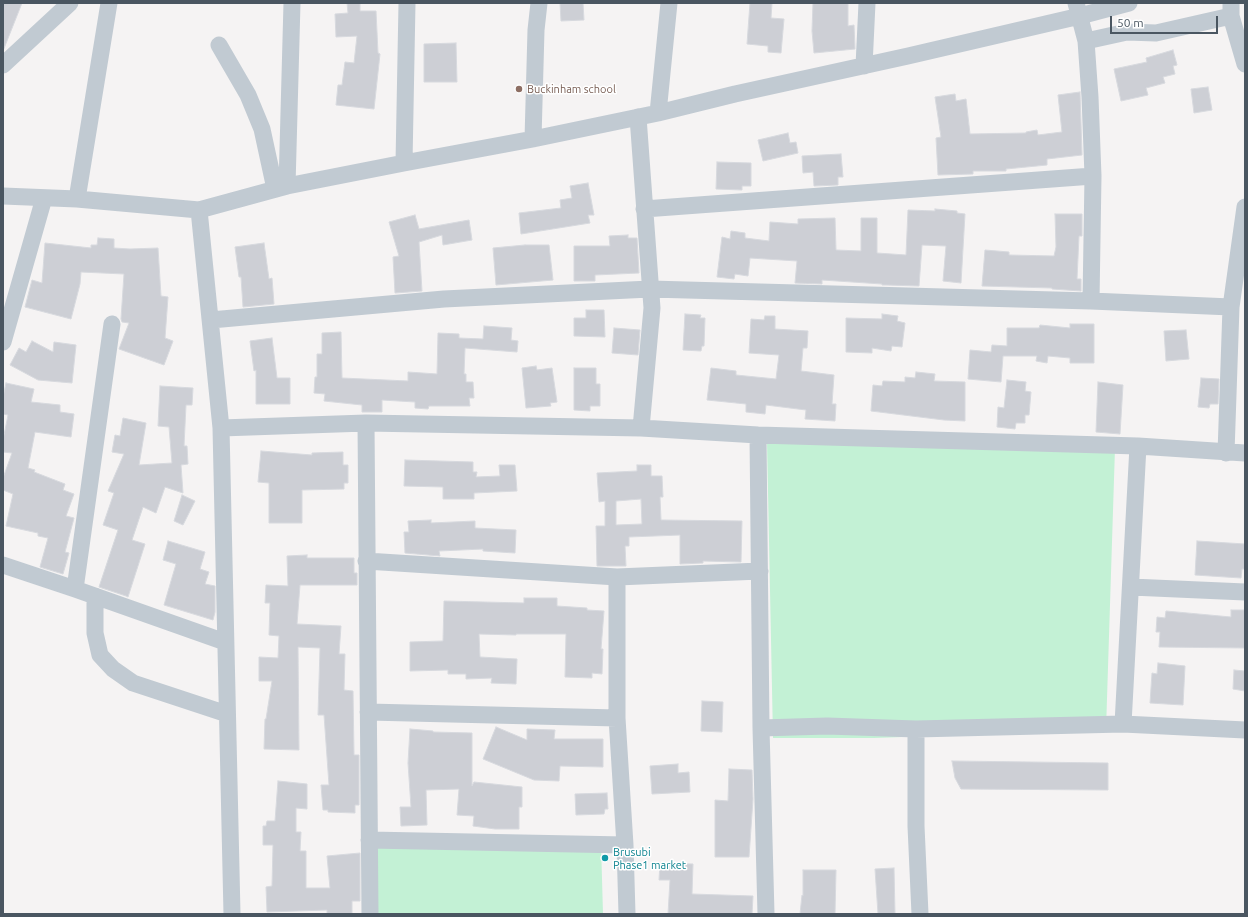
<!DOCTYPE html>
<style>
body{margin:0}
#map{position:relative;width:1248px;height:917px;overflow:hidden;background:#f5f3f3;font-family:Ubuntu,sans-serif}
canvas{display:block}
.frame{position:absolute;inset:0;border:4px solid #4a5661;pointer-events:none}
.scale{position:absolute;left:1110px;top:16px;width:108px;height:18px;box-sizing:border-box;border:2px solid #4a5661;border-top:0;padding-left:5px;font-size:12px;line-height:14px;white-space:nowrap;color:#4a5661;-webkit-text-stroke:3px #fff;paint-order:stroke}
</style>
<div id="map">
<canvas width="1248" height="917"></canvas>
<div class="frame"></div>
<div class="scale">50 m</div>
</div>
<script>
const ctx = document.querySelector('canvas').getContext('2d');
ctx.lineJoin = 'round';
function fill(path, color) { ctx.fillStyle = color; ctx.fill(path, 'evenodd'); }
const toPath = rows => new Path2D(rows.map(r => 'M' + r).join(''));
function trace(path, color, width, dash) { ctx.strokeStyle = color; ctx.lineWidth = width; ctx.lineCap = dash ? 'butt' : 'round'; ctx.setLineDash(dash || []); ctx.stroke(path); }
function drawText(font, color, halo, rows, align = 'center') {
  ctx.font = font + ' Ubuntu,sans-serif'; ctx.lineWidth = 3; ctx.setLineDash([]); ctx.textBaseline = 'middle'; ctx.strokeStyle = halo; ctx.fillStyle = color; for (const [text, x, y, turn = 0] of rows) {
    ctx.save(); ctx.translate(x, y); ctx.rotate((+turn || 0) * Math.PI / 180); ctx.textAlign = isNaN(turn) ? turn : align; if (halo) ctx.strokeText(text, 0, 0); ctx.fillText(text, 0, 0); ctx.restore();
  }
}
fill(toPath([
 [767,442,1115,448,1106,730,874,738,773,738],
 [374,838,601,843,603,914,373,914]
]), '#c3f1d5');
const building = toPath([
 [3,3,22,3,3,51,3,3],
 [347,3,360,3,360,11,376,11,378,53,380,54,374,109,336,105,338,85,342,85,345,62,354,63,357,36,336,37,335,14,348,13,347,3],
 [560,3,583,3,584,20,561,21,560,3],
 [750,3,772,3,771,18,784,19,781,53,768,52,768,46,747,44,750,3],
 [813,3,848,3,848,26,854,25,855,49,814,53,812,31,813,3],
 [456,43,457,82,424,82,424,44,456,43],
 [1173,50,1177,65,1173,66,1175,74,1163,77,1165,83,1146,88,1148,95,1121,101,1114,69,1147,62,1146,58,1173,50],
 [1208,87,1212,110,1194,113,1191,89,1208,87],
 [1080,92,1082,155,1047,159,1047,165,1006,169,1006,171,973,171,973,174,938,175,936,138,941,137,935,97,955,94,956,101,966,99,970,134,1026,133,1026,132,1037,130,1038,135,1062,132,1058,95,1080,92],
 [788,133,790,143,796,142,798,153,763,161,758,140,788,133],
 [841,154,843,177,838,177,838,185,814,186,813,172,803,173,802,156,841,154],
 [717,162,751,163,751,186,742,186,742,190,716,189,717,162],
 [588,183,594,215,588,215,590,223,521,234,519,213,561,208,560,200,572,198,570,186,588,183],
 [935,209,957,211,957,213,965,214,961,283,943,281,946,246,922,245,919,286,887,285,882,285,882,284,822,280,822,284,795,283,797,261,750,258,748,276,735,274,734,279,717,277,722,237,730,239,731,231,745,233,745,238,769,241,770,222,798,224,798,219,835,218,836,250,861,251,861,218,877,218,877,253,906,255,908,210,935,211,935,209],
 [1055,214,1082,214,1082,236,1079,236,1077,279,1081,279,1081,291,1052,289,1052,288,982,286,985,250,1009,252,1009,255,1054,256,1056,247,1055,214],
 [415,215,419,229,469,220,472,240,443,245,442,235,419,242,422,291,395,293,393,257,399,256,389,222,415,215],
 [628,235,628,238,637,238,639,273,595,275,595,281,574,281,574,246,610,246,609,236,628,235],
 [98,238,114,239,114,248,130,249,158,248,161,296,168,297,165,338,173,341,164,365,119,349,129,323,122,322,121,319,124,274,81,272,80,284,71,319,25,307,32,280,42,283,45,243,91,248,91,245,97,245,98,238],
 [264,243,269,279,272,278,274,304,243,307,241,277,239,277,235,247,264,243],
 [525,245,549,245,553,280,496,285,493,248,525,245],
 [586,310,604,310,605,337,574,336,574,318,586,318,586,310],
 [685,314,701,315,700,318,705,318,704,346,702,346,701,351,683,350,685,314],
 [882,314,898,316,897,321,905,323,902,347,892,346,891,351,872,348,872,353,846,352,846,318,882,319,882,314],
 [765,316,775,316,775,329,808,331,807,348,803,348,801,371,834,375,832,404,836,404,835,421,805,419,806,410,766,405,765,414,746,412,746,404,707,400,711,368,736,371,736,375,776,379,779,355,749,353,751,319,764,320,765,316],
 [1070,324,1094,324,1094,363,1070,363,1070,358,1048,356,1047,363,1036,361,1037,356,1003,356,1001,382,968,379,970,350,991,352,992,345,1007,346,1007,328,1039,328,1040,325,1070,328,1070,324],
 [484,326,512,328,511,340,518,341,517,352,465,348,464,374,466,374,466,382,473,382,474,398,469,398,470,406,429,406,428,409,415,408,415,402,382,400,382,412,362,412,362,405,324,401,325,394,314,393,315,377,317,377,317,354,322,354,322,333,341,332,342,378,408,381,408,372,437,374,438,333,459,334,459,338,483,339,484,326],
 [614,328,640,330,638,355,612,353,614,328],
 [1186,330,1189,359,1166,361,1164,331,1186,330],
 [272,338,277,378,290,378,290,404,256,404,256,370,254,371,250,341,272,338],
 [32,341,53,352,54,342,76,345,72,383,38,380,10,365,19,348,26,352,32,341],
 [536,366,537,370,552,368,557,402,550,403,551,406,526,408,522,368,536,366],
 [574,368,596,368,596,384,600,384,600,406,590,406,590,411,574,410,574,368],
 [916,372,935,374,934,381,965,382,965,421,944,420,871,411,873,385,882,386,883,381,905,382,905,377,915,378,916,372],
 [1201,378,1219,379,1218,404,1210,404,1209,408,1198,407,1201,378],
 [1007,380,1026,382,1025,391,1031,392,1029,415,1025,415,1025,423,1016,423,1015,429,997,427,998,407,1004,408,1007,380],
 [1098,382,1123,385,1120,434,1096,432,1098,382],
 [6,383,34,389,31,402,60,405,60,412,74,414,71,437,35,432,28,468,35,470,34,472,65,484,63,490,74,494,66,516,74,518,65,552,69,553,63,574,40,567,48,538,38,536,38,533,6,526,13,494,3,490,3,478,12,453,3,452,3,440,8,415,3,414,3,397,6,383],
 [160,386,193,388,192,405,186,405,184,446,187,446,188,464,181,465,183,493,165,487,156,513,143,507,132,540,145,544,128,597,126,596,99,587,118,530,103,525,114,493,108,491,124,454,112,452,115,435,120,436,123,418,146,423,139,465,172,463,169,427,158,426,160,386],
 [261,451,312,455,312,453,343,452,343,465,348,465,348,483,344,483,344,489,302,490,302,523,269,523,269,483,258,482,261,451],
 [405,460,473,462,473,472,477,472,476,477,500,476,499,465,515,465,517,491,474,493,474,499,443,499,443,487,404,486,405,460],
 [637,465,651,465,651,476,662,476,663,497,660,497,661,520,742,521,741,562,703,561,703,563,680,564,680,535,629,537,629,546,625,546,626,566,597,566,596,526,605,526,605,501,599,502,597,473,637,471,637,465],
 [641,499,642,524,616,525,616,501,641,499],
 [182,495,195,501,183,525,174,521,182,495],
 [431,520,431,523,475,521,475,528,516,530,515,553,483,551,483,549,439,551,440,556,405,553,404,532,409,532,408,521,431,520],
 [168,541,205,552,200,569,209,572,205,584,215,586,215,612,213,620,164,605,176,564,163,560,168,541],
 [1197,541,1245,544,1245,569,1242,569,1241,578,1195,575,1197,541],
 [307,555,307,558,354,558,354,573,357,573,357,585,300,585,297,624,341,626,339,654,345,654,344,690,353,691,354,755,359,755,359,805,355,805,355,813,328,812,328,810,323,810,321,785,329,785,324,715,318,715,320,648,298,647,299,750,264,749,265,719,266,719,272,681,259,681,259,657,278,658,279,636,269,635,270,603,265,603,266,585,288,586,287,556,307,555],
 [524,598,557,598,557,606,587,608,587,610,604,611,601,649,603,649,602,674,592,673,592,678,565,677,566,634,516,634,516,635,479,634,480,657,517,659,516,684,491,683,492,678,466,679,466,674,448,674,448,670,410,671,410,642,443,641,444,601,524,603,524,598],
 [1231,610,1245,610,1245,648,1159,647,1160,632,1156,632,1157,617,1165,618,1166,611,1231,617,1231,610],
 [1158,663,1185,666,1183,705,1150,703,1152,673,1157,674,1158,663],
 [1234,670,1245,671,1245,691,1233,689,1234,670],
 [702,701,723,702,722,732,701,731,702,701],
 [496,727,527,740,527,729,555,730,554,739,603,739,603,767,560,766,559,781,534,780,483,759,496,727],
 [410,729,433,731,433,732,472,733,472,786,474,782,522,787,522,807,519,807,519,829,495,829,473,826,474,816,457,815,459,789,426,790,427,825,401,826,400,807,411,807,408,763,410,729],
 [952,761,1108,763,1108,790,961,789,955,778,952,761],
 [678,764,678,773,689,772,690,792,652,794,650,766,678,764],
 [729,769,752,770,753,799,749,857,715,857,715,800,728,801,729,769],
 [278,781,307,784,307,809,296,808,296,832,301,832,300,851,306,851,306,888,330,888,327,856,360,853,360,901,352,901,352,914,327,914,327,910,267,912,266,887,272,886,273,845,263,845,263,826,266,826,267,821,275,821,278,781],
 [607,793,608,809,605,809,604,814,576,815,575,794,607,793],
 [660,863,693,864,692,894,753,896,752,914,668,914,670,880,659,880,660,863],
 [894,868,895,914,878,914,875,869,894,868],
 [803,870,836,870,835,914,800,914,802,895,803,896,803,870]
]);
fill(building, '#cdcfd5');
trace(building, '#d7d9de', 1);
trace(toPath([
 [1076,3,1086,41,1090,97,1093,176,1091,301],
 [1231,3,1231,16,1245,64],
 [1086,41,1127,32,1156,33,1231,16],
 [219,45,248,95,262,129,275,189],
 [3,65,70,3],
 [864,66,867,3],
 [658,113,669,3],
 [638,117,652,308,641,428],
 [533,139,536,30,539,3],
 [404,163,407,3],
 [287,186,292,3],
 [3,196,77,199,199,210,287,186,404,163,533,139,658,113,735,94,908,56,1080,16,1129,3],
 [77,199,109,3],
 [644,209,1093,176],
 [199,210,221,428,232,914],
 [211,320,444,299,650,289,1091,301,1231,307],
 [3,342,44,198],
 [366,423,370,914],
 [221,428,366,423,641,428,758,435,1138,446,1245,453],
 [758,435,761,728,766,914],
 [1226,453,1231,307,1245,207],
 [366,561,617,577,760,571],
 [3,565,75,589,225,642],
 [617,577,617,718,625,845,627,914],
 [1131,587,1245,592],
 [75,589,112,324],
 [95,596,95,633,100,655,113,669,133,683,227,714],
 [368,712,617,718],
 [1123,724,1138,446],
 [761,728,827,726,916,729,1123,724,1245,730],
 [916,729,916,826,920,914],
 [369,840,625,845]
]), '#c1cad2', 17);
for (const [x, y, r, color] of [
 [519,89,4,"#8d6e63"],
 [605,858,4,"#0f9aa8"]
]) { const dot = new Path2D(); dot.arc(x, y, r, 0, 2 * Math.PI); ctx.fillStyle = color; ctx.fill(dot); trace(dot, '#fff', 1.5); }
drawText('11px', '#785e54', '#fff', [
 ["Buckinham school",527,89]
], 'left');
drawText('11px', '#0d838f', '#fff', [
 ["Brusubi",613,852],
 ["Phase1 market",613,865]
], 'left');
</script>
